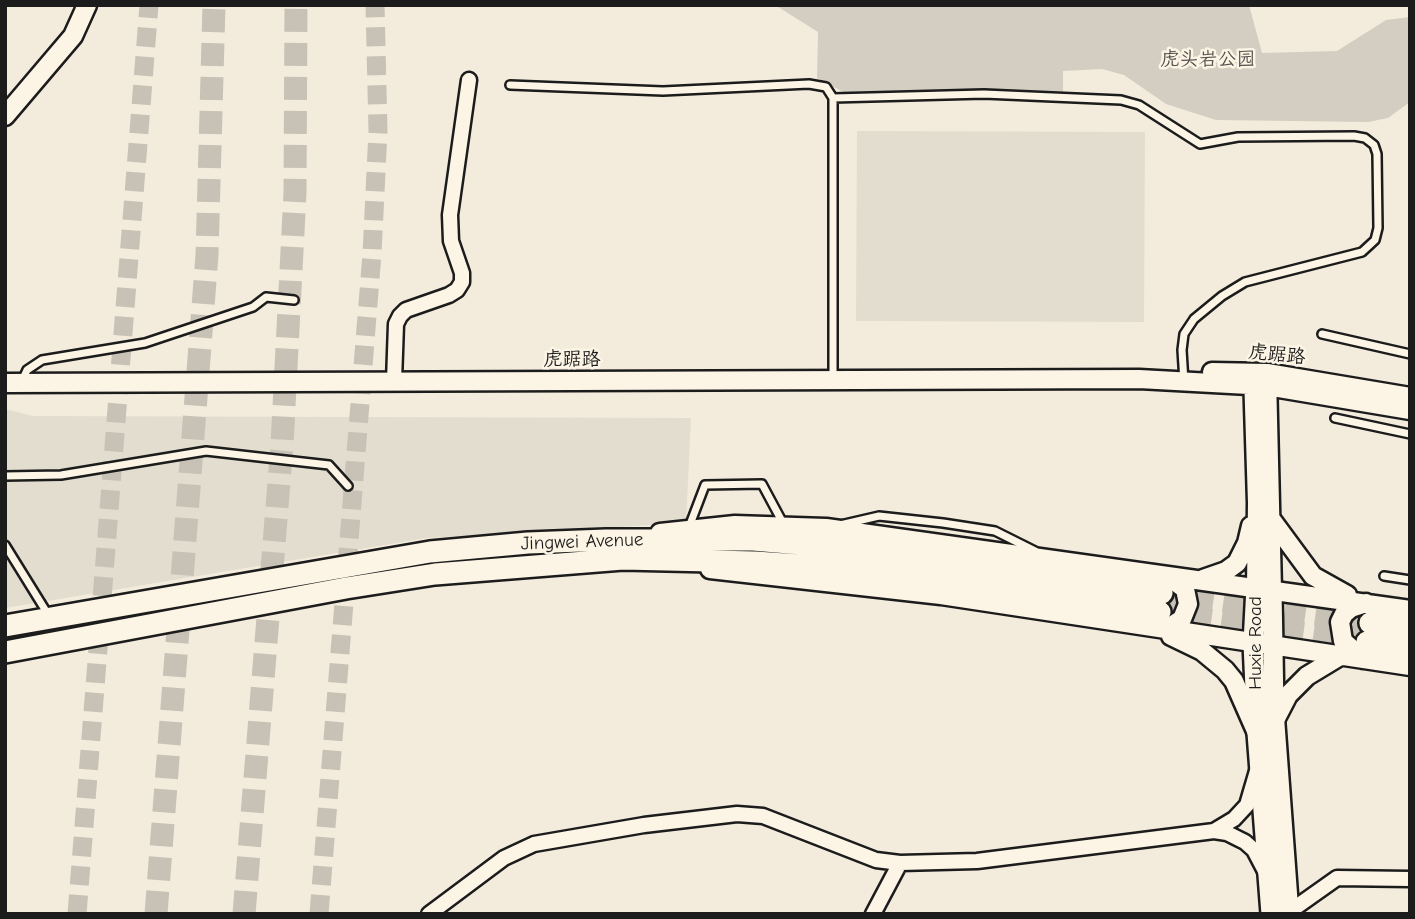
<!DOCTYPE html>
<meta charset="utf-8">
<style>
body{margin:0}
#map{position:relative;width:1415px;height:919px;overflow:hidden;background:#f3ecdd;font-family:"Comic Neue",sans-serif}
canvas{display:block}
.frame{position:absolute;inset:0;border:7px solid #1c1c1c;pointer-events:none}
</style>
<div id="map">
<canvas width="1415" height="919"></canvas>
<div class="frame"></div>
</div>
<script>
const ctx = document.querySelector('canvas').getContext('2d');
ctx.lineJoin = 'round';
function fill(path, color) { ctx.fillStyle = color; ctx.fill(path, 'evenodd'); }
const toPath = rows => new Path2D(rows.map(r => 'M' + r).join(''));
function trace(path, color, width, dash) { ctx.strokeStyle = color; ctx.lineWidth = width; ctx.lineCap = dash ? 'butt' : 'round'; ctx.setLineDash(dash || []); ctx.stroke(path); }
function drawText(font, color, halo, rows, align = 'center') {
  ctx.font = font + ' "Comic Neue","LXGW WenKai TC",sans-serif'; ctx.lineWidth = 5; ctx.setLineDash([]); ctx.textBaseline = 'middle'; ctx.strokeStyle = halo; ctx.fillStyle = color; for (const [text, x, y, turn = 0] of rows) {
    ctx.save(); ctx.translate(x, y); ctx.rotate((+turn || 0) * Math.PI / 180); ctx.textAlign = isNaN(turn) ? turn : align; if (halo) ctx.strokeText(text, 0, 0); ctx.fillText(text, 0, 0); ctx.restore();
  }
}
fill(toPath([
 [857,131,1145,132,1144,322,856,321],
 [5,409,33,416,691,418,686,523,427,538,5,608]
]), '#e3ddcf');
fill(toPath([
 [775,5,1249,5,1262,53,1337,51,1386,20,1410,17,1410,102,1388,118,1368,122,1216,120,1166,104,1124,75,1102,69,1063,71,1063,92,984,89,845,93,817,78,818,32]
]), '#d3cec1');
trace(toPath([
 [77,914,149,5],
 [319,914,372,254,378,131,375,5]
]), '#c8c2b6', 19, [19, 10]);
trace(toPath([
 [1162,593,1370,623],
 [1160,612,1362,641]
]), '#c8c2b6', 21, [21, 10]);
trace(toPath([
 [156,914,207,255,214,5],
 [244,914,282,445,295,193,296,5]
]), '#c8c2b6', 23, [23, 11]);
const service = toPath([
 [510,85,663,91,809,84,826,87,833,98,833,381],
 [833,98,984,94,1121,100,1139,105,1200,144,1238,137,1354,136,1365,138,1374,145,1377,154,1378,228,1375,240,1362,252,1245,282,1222,296,1194,319,1184,334,1182,350,1184,382],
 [1322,334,1410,354],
 [21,383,27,370,42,360,145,343,253,307,266,297,294,300],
 [1335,418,1410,434],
 [5,476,61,475,206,451,329,465,348,486],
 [840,525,879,516,943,523,995,531,1035,551],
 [689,527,705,485,762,484,784,525],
 [5,545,49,616],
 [1384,576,1410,580]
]);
const minor = toPath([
 [394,381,396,324,400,316,406,310,449,295,457,290,462,282,462,273,451,241,450,215,469,80],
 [1257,771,1247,805,1234,819,1214,831,1227,833,1245,842,1254,850,1265,871],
 [1289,912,1337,878,1410,879],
 [429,914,504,858,534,844,644,825,737,814,763,816,876,860,900,863,977,861,1214,831],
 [873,914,900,863]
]);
const tertiary = toPath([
 [5,116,73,36,87,5],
 [1212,372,1267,373,1410,397],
 [1253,374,1257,503,1256,587],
 [1267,376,1272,590],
 [5,383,1139,379,1267,386,1410,410],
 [1271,519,1313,576,1347,595],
 [660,533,735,525,826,528,1410,610],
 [710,569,941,595,1410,666],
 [1203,579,1226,571,1237,563,1247,543,1251,526],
 [1163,627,1171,626,1182,619,1188,604,1185,589,1169,577],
 [1171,636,1202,651,1225,670,1234,681,1256,731],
 [1363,659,1343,641,1340,622,1344,614,1351,608,1366,603],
 [1274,722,1288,695,1307,676,1340,656]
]);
const secondary = toPath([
 [1256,587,1253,643,1257,733,1271,914],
 [1272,590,1274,711,1289,914]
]);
const primary = toPath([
 [1370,623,1410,629],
 [5,626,430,552,528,543,606,540,753,540,801,544,904,555,1162,593],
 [1367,642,1410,648],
 [5,652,346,588,435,574,623,559,755,562,903,572,1160,612]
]);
trace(service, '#1c1c1c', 12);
trace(minor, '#1c1c1c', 19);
trace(tertiary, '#1c1c1c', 23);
trace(secondary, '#1c1c1c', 24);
trace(primary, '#1c1c1c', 26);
trace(service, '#fcf5e5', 7);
trace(minor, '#fcf5e5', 14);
trace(tertiary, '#fcf5e5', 18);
trace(secondary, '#fcf5e5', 19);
trace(primary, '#fcf5e5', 21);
drawText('19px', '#53514e', '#fcf5e5', [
 ["虎头岩公园",1208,60]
]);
drawText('19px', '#1c1c1c', '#fcf5e5', [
 ["虎踞路",1277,355,6],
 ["虎踞路",572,360],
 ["Jingwei Avenue",582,542,-2],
 ["Huxie Road",1256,643,-90]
]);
</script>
